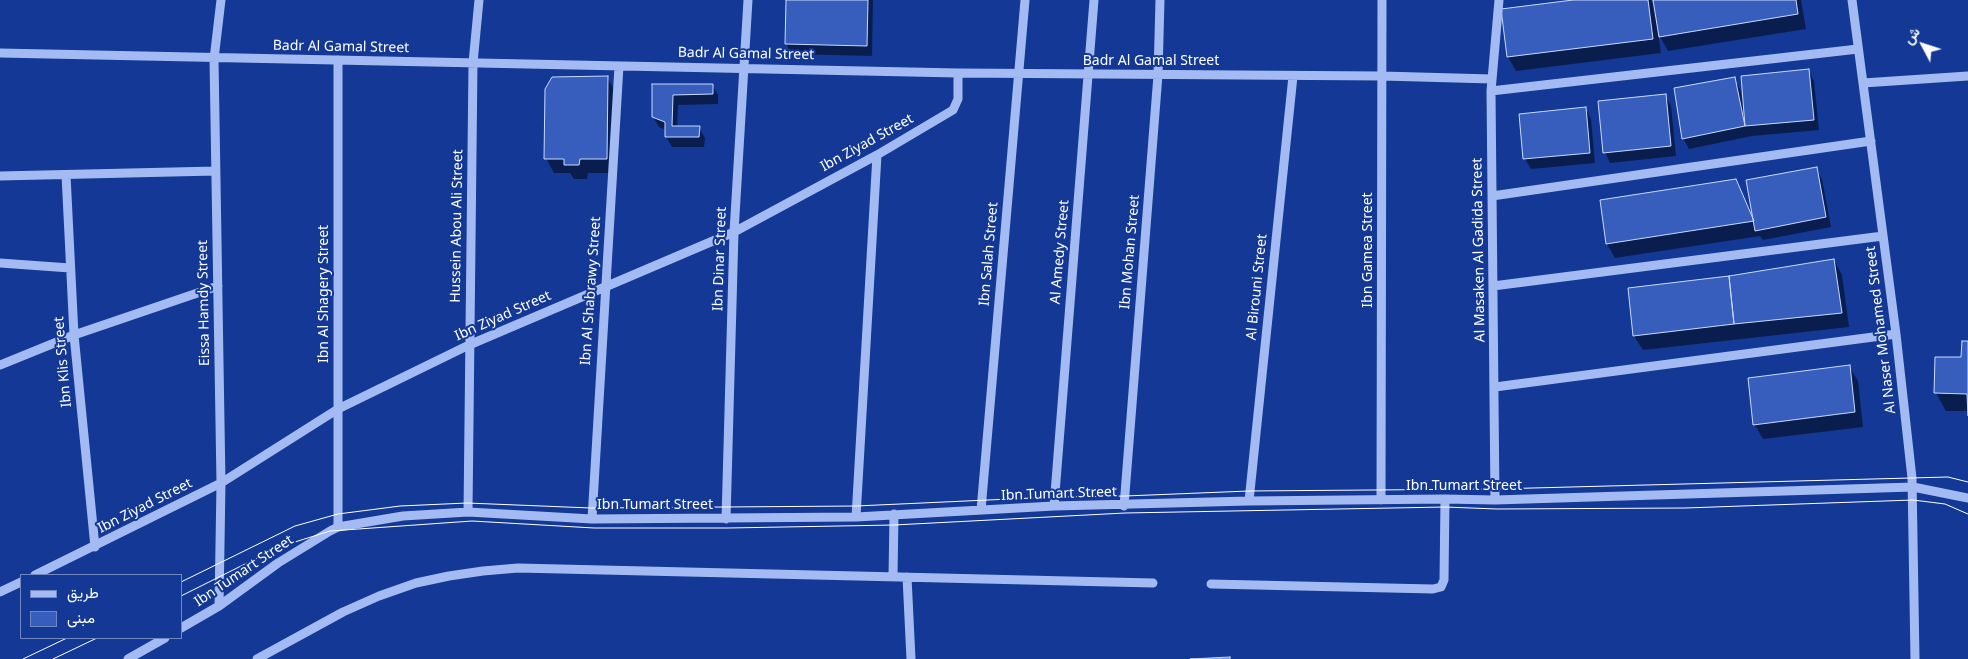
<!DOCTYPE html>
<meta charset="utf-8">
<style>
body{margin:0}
#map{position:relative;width:1968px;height:659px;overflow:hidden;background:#133895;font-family:"Noto Sans",Vazirmatn,sans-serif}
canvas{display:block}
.legend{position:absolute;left:20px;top:574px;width:162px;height:65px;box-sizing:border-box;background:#133895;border:1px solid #7188bf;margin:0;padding:6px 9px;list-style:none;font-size:15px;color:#fff}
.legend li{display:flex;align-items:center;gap:10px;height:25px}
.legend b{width:25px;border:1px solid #7188bf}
.north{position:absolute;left:1898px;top:20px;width:50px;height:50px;-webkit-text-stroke:4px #133895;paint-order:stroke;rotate:310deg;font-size:14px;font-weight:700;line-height:20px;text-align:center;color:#fff}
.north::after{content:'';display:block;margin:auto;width:18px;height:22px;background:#fff;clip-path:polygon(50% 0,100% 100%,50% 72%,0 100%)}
</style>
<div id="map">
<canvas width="1968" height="659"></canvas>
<ul class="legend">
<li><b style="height:6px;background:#a3bbf2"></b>طريق</li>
<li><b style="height:14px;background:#375ebc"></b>مبنى</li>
</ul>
<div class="north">ش</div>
</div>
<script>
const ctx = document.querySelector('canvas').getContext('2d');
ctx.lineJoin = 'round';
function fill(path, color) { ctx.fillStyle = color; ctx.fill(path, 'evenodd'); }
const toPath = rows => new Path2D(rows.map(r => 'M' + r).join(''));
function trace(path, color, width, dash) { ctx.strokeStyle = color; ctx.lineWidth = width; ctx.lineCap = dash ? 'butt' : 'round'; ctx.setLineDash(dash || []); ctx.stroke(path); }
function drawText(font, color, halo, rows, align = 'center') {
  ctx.font = font + ' "Noto Sans",sans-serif'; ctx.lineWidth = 4; ctx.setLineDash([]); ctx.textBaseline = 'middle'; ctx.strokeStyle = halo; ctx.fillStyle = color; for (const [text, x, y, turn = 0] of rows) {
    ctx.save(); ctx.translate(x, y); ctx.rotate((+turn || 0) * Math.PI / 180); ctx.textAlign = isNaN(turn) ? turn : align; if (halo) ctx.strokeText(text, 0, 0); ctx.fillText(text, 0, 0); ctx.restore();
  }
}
fill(toPath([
 [787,0,873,0,872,56,792,54,786,44],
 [1584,0,1651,0,1655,7,1654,0,1801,0,1806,29,1668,51,1658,33,1661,53,1516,71,1508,57],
 [1809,71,1814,81,1819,130,1752,136,1689,149,1683,138,1734,79,1740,89,1742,100],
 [607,78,616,92,615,173,588,173,587,179,574,179,570,173,554,173,546,158],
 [653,85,712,85,718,95,718,104,678,105,677,128,699,128,705,138,704,147,672,147,666,137,666,130,659,127,653,117],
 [1665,95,1671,106,1676,156,1610,163,1605,152],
 [1586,109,1591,119,1595,163,1531,169,1525,159,1521,115],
 [1816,169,1822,179,1831,227,1763,240,1760,236,1615,258,1607,244,1601,201,1735,180,1753,217],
 [1834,260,1842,275,1849,327,1643,350,1634,336,1729,277],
 [1968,342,1968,411,1946,411,1936,393,1936,358,1963,358],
 [1849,366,1858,381,1863,427,1763,439,1755,425,1749,379]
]), '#0007');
const building = toPath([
 [786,0,868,0,867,46,785,44,786,0],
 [1573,0,1648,0,1653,39,1507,57,1501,9,1573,0],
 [1653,0,1796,0,1798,14,1659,37,1653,0],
 [1809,69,1814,120,1745,126,1741,76,1809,69],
 [608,76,607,159,580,159,579,165,564,165,564,159,544,159,545,89,552,77,608,76],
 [1735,77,1745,126,1682,139,1674,88,1735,77],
 [652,84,713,84,713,94,673,95,672,126,700,126,699,137,665,137,665,122,652,117,652,84],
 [1666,94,1671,146,1603,153,1598,101,1666,94],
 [1586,107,1590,153,1523,159,1519,114,1586,107],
 [1817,167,1826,217,1755,231,1746,180,1817,167],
 [1736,179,1754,221,1606,244,1600,200,1736,179],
 [1834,259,1842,313,1734,324,1729,276,1834,259],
 [1729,276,1734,324,1633,336,1628,288,1729,276],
 [1962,341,1968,341,1968,416,1967,394,1934,393,1935,357,1961,357,1962,341],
 [1850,365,1855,412,1753,425,1748,378,1850,365],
 [1230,657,1230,659,1190,659,1230,657]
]);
fill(building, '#375ebc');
trace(building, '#cbdafd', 1);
trace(toPath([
 [1852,0,1896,334,1912,478,1915,659],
 [0,53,958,73,1382,76,1492,79],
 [338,60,338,527],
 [1863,83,1968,76],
 [1491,91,1858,49],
 [66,175,74,335,95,547],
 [0,176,216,171],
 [1492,196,1871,141],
 [0,263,70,268],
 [1493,286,1883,236],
 [0,365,74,335,218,286],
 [1495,387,1896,334],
 [1381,500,1382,0],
 [1495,500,1491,91,1499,0],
 [1249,501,1293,76],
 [1054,506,1094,0],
 [1124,506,1158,75,1160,0],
 [981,510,1025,0],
 [468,512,473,63,479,0],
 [856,517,877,155],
 [592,519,619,66],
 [726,519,734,232,748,0],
 [35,575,221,483,338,409,469,345,734,232,877,155,953,110,958,99,958,73],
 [893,577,894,514],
 [907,577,911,659],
 [1211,584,1433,589,1441,587,1444,580,1445,499],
 [0,592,21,582],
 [219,606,221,483,214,59,221,0],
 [181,628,219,606,278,563,330,531,338,527,403,516,468,512,592,519,856,517,1054,506,1249,501,1445,499,1495,500,1913,487,1968,498],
 [128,659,165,638],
 [257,659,343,612,379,596,416,583,449,576,483,571,518,568,1153,583]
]), '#a3bbf2', 9);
trace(toPath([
 [181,582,295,526,338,514,400,506,467,503,591,508,856,506,1054,497,1125,496,1249,491,1495,489,1948,477,1968,482],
 [181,596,279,547,330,531,472,521,594,528,728,528,894,525,1125,513,1445,507,1497,509,1685,508,1913,500,1945,504,1968,514],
 [23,659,67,638],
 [53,659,97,638]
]), '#fff', 1);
drawText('14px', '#fff', '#133895', [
 ["Badr Al Gamal Street",341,47,1],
 ["Badr Al Gamal Street",746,54,1],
 ["Badr Al Gamal Street",1151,61],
 ["Ibn Ziyad Street",867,143,-29],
 ["Hussein Abou Ali Street",457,226,-89],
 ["Ibn Gamea Street",1368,250,-90],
 ["Al Masaken Al Gadida Street",1479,250,-91],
 ["Al Amedy Street",1060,252,-85],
 ["Ibn Mohan Street",1130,252,-85],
 ["Ibn Salah Street",989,254,-85],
 ["Ibn Dinar Street",720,259,-88],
 ["Al Birouni Street",1257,287,-84],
 ["Ibn Al Shabrawy Street",591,291,-86],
 ["Ibn Al Shagery Street",324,294,-90],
 ["Eissa Hamdy Street",204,303,-91],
 ["Ibn Ziyad Street",503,316,-24],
 ["Al Naser Mohamed Street",1881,330,-97],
 ["Ibn Klis Street",63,362,-95],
 ["Ibn Tumart Street",1464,486],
 ["Ibn Tumart Street",1059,494,-2],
 ["Ibn Tumart Street",655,505],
 ["Ibn Ziyad Street",145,506,-27],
 ["Ibn Tumart Street",244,571,-34]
]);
</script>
